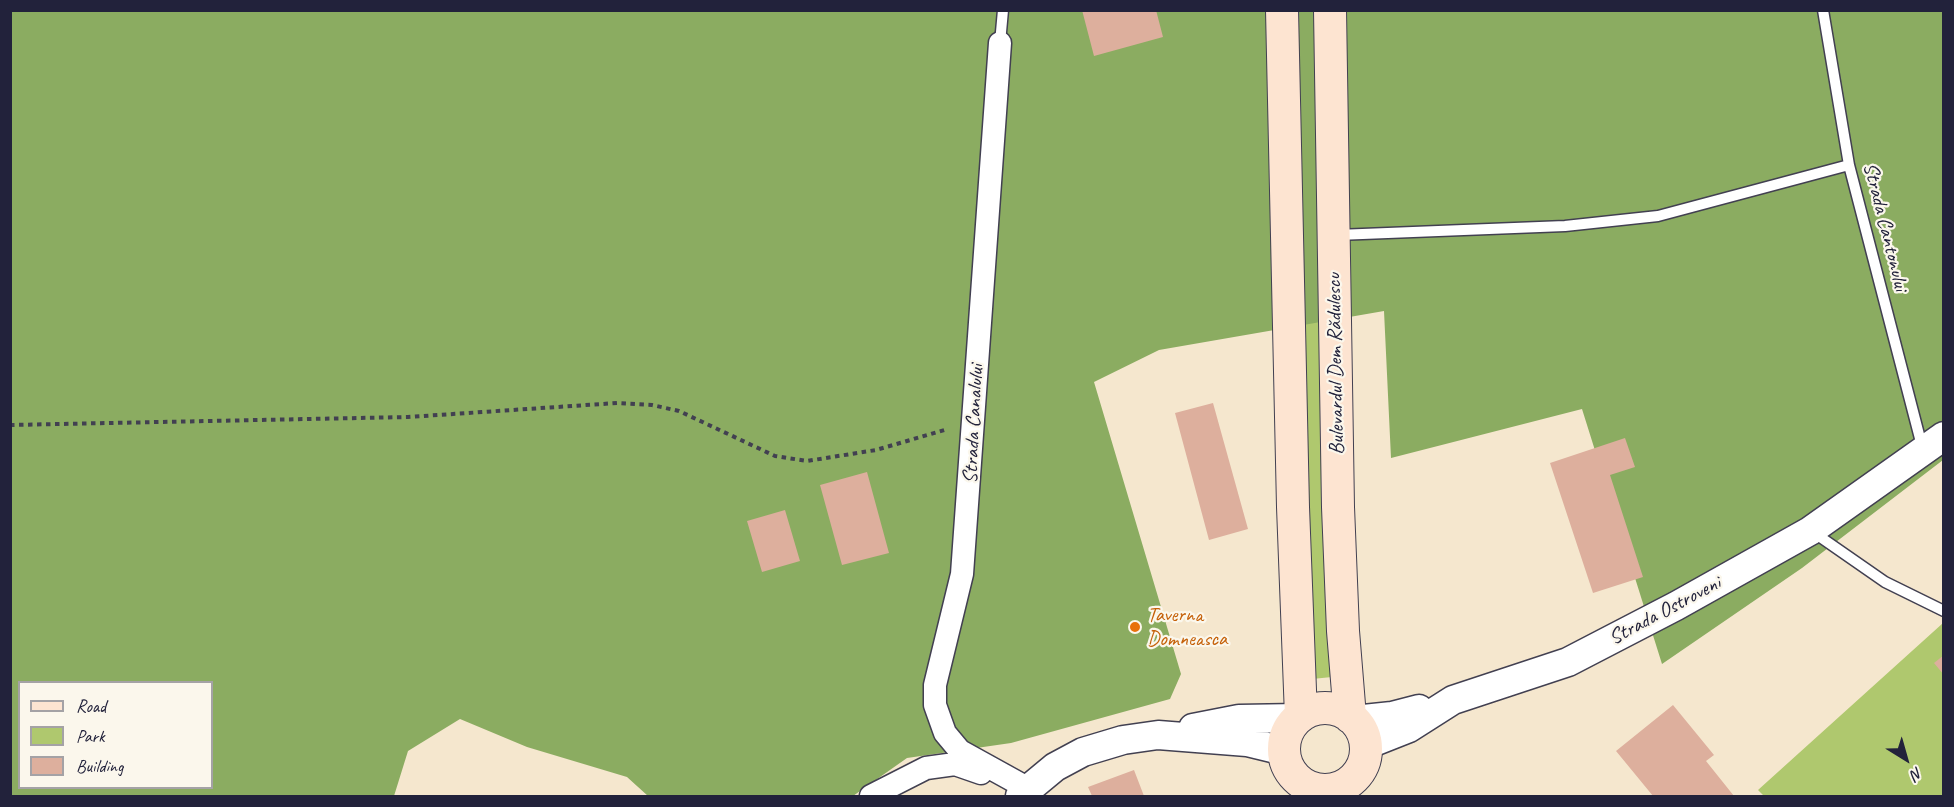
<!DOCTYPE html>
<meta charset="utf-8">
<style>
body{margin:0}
#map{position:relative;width:1954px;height:807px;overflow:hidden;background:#f5e7ce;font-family:Caveat,sans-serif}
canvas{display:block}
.frame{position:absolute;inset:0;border:12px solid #22223b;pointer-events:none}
.legend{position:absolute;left:18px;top:681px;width:195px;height:108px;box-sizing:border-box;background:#fbf7ec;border:2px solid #a4a2a5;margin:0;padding:8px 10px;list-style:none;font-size:18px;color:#22223b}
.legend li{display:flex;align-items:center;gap:12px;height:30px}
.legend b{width:30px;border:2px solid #a4a2a5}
.north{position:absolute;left:1876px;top:729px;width:60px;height:60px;-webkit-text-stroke:4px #fbf7ec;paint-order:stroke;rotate:143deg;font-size:16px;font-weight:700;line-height:24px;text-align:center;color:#22223b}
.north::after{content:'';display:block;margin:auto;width:21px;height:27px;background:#22223b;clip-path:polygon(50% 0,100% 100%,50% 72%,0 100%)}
</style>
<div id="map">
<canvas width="1954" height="807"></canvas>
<div class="frame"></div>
<ul class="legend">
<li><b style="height:8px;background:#fde4d1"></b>Road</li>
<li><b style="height:16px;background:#afc86e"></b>Park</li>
<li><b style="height:16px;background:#ddaf9d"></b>Building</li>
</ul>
<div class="north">N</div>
</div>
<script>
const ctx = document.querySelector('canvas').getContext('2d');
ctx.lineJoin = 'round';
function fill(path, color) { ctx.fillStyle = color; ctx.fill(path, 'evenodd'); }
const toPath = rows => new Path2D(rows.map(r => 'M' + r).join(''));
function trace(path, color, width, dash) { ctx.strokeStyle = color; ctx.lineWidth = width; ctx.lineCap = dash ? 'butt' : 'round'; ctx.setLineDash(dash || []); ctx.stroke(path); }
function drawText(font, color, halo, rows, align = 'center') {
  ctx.font = font + ' Caveat,sans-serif'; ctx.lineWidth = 4.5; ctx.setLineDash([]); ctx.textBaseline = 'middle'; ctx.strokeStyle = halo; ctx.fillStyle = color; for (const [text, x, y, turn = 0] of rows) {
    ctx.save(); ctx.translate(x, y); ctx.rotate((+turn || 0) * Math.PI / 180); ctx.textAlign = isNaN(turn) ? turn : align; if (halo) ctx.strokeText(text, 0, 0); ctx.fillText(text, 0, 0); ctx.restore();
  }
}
fill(toPath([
 [1298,11,1317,11,1332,677,1312,679,1305,456],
 [1943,623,1943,796,1764,796,1758,790]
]), '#afc86e');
fill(toPath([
 [10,11,1943,11,1943,460,1802,568,1662,664,1582,409,1391,458,1384,311,1159,350,1094,382,1181,674,1170,699,1011,743,907,758,853,796,648,796,627,777,527,747,460,719,408,751,394,796,11,796],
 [20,682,212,682,212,788,20,788]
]), '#8bac61');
fill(toPath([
 [1082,10,1156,10,1163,37,1094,56],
 [1213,403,1248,529,1209,540,1175,413],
 [1625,438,1635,467,1610,475,1643,577,1593,593,1550,463],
 [867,472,889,553,842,565,820,485],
 [785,510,800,561,762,572,747,521],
 [1944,655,1944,675,1934,663],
 [1673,705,1714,755,1706,761,1734,796,1653,796,1616,751],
 [1134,770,1144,796,1092,796,1088,787]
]), '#ddaf9d');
const service = toPath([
 [1823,10,1849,165,1923,450],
 [1000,43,1003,10],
 [1337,235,1565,226,1658,216,1849,165],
 [1813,532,1885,582,1944,611]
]);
const minor = toPath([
 [1000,43,962,574,935,685,935,705,945,733,960,751,1027,788],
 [871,796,926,768,955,764,981,773]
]);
const tertiary = toPath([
 [1354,720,1392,716,1419,709],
 [1193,728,1239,719,1298,718],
 [1366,745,1409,728,1453,700,1568,662,1676,606,1810,531,1944,436],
 [1020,796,1055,767,1083,752,1123,740,1158,735,1247,742,1284,751]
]);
const secondary = toPath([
 [1282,10,1293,507,1301,716],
 [1330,10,1338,507,1343,631,1350,717],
 '1284 749a41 41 0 1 1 82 0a41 41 0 1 1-82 0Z'
]);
trace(service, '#424051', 13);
trace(minor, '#424051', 25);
trace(tertiary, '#424051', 31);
trace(secondary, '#424051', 34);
trace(toPath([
 [10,425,408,417,617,403,652,405,679,411,775,456,807,461,876,450,948,429]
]), '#424051', 4, [4.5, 4.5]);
trace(service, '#fff', 10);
trace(minor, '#fff', 22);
trace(tertiary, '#fff', 28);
trace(secondary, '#fde4d1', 32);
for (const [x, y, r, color] of [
 [1135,627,6,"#e8710a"]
]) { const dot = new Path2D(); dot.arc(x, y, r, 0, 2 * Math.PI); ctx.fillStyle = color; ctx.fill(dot); trace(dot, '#fbf7ec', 2); }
drawText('21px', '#22223b', '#fbf7ec', [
 ["Strada Cantonului",1885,227,76],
 ["Bulevardul Dem Rădulescu",1336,364,-91],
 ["Strada Canalului",974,424,-87],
 ["Strada Ostroveni",1665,611,-28]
]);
drawText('21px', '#c56008', '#fbf7ec', [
 ["Taverna",1147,615],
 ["Domneasca",1147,639]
], 'left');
</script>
